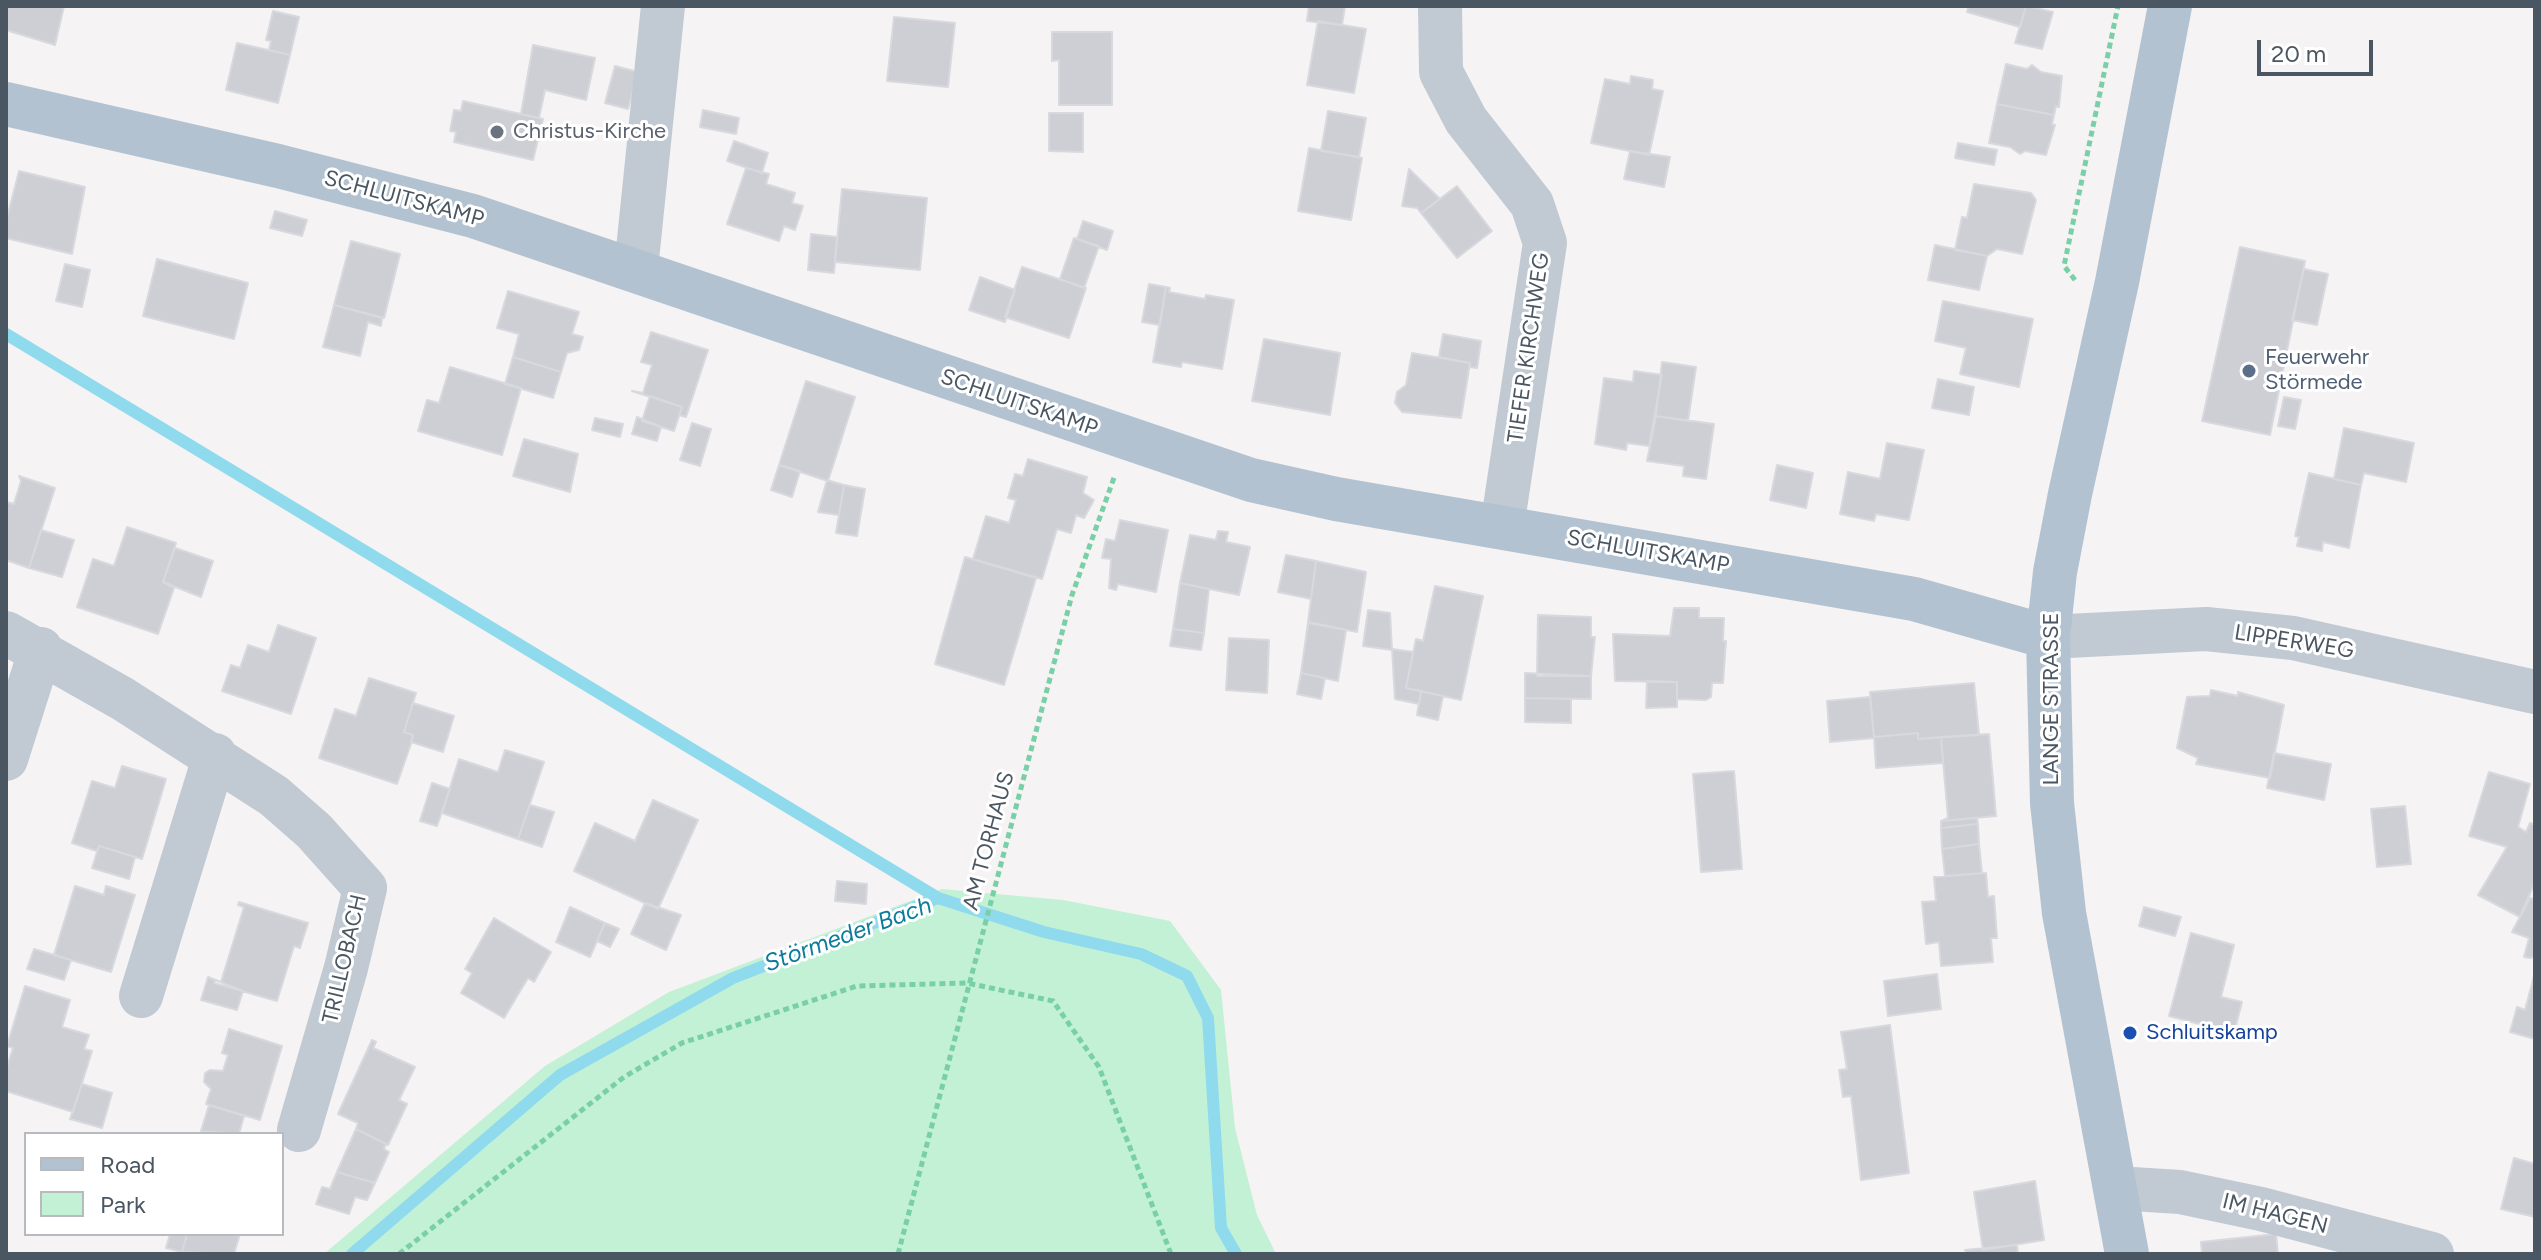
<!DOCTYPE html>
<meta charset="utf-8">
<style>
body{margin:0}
#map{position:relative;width:2541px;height:1260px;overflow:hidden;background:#f5f3f3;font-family:Figtree,sans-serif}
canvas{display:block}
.frame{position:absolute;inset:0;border:8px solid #4a5661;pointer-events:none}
.legend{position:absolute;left:24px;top:1132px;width:260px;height:104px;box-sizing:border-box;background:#fff;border:2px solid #b7bbc0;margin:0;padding:10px 14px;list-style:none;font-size:24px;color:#4a5661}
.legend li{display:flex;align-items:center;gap:16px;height:40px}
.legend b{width:40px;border:2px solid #b7bbc0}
.scale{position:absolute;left:2257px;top:40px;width:116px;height:36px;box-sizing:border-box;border:4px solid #4a5661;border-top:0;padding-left:10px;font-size:24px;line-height:28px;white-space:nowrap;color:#4a5661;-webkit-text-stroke:6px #fff;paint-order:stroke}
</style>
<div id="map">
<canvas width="2541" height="1260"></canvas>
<div class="frame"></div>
<ul class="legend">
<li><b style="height:10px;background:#b3c2d1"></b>Road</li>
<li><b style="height:22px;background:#c3f1d5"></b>Park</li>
</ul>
<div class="scale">20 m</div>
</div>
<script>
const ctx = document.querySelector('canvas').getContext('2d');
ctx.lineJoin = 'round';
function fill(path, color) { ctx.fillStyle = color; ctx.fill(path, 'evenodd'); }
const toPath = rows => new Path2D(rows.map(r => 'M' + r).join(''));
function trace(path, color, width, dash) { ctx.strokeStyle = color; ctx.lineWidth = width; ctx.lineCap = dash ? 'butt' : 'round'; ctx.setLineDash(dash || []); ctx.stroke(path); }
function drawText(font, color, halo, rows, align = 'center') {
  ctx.font = font + ' Figtree,sans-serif'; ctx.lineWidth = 6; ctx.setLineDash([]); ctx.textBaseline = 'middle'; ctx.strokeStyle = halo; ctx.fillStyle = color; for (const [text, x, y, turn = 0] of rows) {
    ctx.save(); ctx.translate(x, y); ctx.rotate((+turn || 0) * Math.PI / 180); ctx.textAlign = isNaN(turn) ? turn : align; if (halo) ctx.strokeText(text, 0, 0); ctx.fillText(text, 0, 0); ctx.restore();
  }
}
fill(toPath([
 [942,889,1063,900,1170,921,1221,990,1235,1128,1257,1215,1276,1254,324,1254,545,1066,669,992]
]), '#c3f1d5');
trace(toPath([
 [6,334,938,898],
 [352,1254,560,1075,733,978,938,898,1044,932,1141,954,1187,976,1208,1018,1221,1228,1236,1254]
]), '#90daee', 12);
const building = toPath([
 [6,6,64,6,55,45,6,30,6,6],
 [1309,6,1345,6,1342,25,1307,21,1309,6],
 [1969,6,2026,6,2020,27,1967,12,1969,6],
 [2026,6,2053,12,2042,49,2015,43,2026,6],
 [273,11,299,17,290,55,269,50,271,41,266,40,273,11],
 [894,17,955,23,948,87,887,81,894,17],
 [1318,21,1366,29,1354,93,1307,85,1318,21],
 [1052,32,1112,32,1112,105,1059,105,1059,60,1052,61,1052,32],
 [237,43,290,55,278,103,226,90,237,43],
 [533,45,595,58,586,100,545,90,539,118,521,114,533,45],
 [2006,64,2027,69,2032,65,2041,72,2062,76,2059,107,2056,106,2054,115,1997,104,2006,64],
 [615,66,638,72,628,109,605,103,615,66],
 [1631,76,1653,80,1652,89,1663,91,1649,155,1591,143,1605,79,1630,84,1631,76],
 [463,101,543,119,533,160,454,142,456,132,450,131,454,110,461,111,463,101],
 [1997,104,2054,115,2052,124,2055,125,2046,155,2025,151,2020,154,2010,147,1989,143,1997,104],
 [703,110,739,118,736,134,700,127,703,110],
 [1328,111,1366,118,1359,157,1321,151,1328,111],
 [1049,113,1083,113,1083,152,1049,151,1049,113],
 [734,141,768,153,762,173,727,161,734,141],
 [1958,143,1997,150,1994,165,1955,158,1958,143],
 [1309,148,1362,158,1351,220,1298,211,1309,148],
 [1630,151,1670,157,1664,187,1624,179,1630,151],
 [746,168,769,174,766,184,795,193,792,203,803,206,795,230,784,226,779,241,727,224,746,168],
 [1409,169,1440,199,1421,213,1417,208,1402,206,1409,169],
 [19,171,85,187,72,254,6,238,6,222,19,171],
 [1974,184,2031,193,2036,200,2022,254,1997,249,1987,256,1955,250,1962,217,1967,218,1974,184],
 [1457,186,1492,231,1457,258,1421,213,1457,186],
 [842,189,927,198,920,270,835,262,842,189],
 [275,211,307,220,302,236,270,228,275,211],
 [1083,221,1113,231,1107,250,1077,239,1083,221],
 [811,234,837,237,834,273,808,270,811,234],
 [1074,238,1099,246,1084,288,1060,279,1074,238],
 [351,241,400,254,384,318,334,305,351,241],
 [1935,245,1987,256,1979,290,1928,280,1935,245],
 [2240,247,2305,261,2270,435,2202,421,2240,247],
 [157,259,248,283,234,339,143,316,157,259],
 [65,264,90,270,82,307,56,301,65,264],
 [1022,267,1086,288,1069,338,1005,317,1022,267],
 [2304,269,2328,274,2317,325,2292,320,2304,269],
 [980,277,1015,290,1005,322,969,310,980,277],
 [1149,284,1166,287,1160,325,1142,322,1149,284],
 [1166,287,1170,288,1169,292,1205,299,1206,295,1234,300,1222,369,1182,362,1181,367,1153,362,1166,287],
 [508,291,579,312,572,334,583,337,579,350,567,353,561,372,513,357,519,334,497,328,508,291],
 [1943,301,2033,319,2019,387,1960,374,1966,348,1935,341,1943,301],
 [334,305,382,318,381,326,368,322,360,356,323,347,334,305],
 [651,332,708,350,686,417,679,415,682,407,632,391,643,393,652,365,641,362,651,332],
 [1443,334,1481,341,1477,368,1469,367,1470,363,1439,357,1443,334],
 [1264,339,1340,353,1330,415,1252,401,1264,339],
 [1412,353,1470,363,1461,418,1402,412,1395,403,1397,392,1406,385,1412,353],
 [513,357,561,372,553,398,505,384,513,357],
 [1662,362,1696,367,1688,421,1656,416,1662,362],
 [450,367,521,388,502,455,418,431,427,400,439,403,450,367],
 [1634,371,1662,375,1649,446,1627,443,1626,450,1595,444,1604,378,1633,382,1634,371],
 [1938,379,1974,387,1969,415,1932,408,1938,379],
 [806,381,855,397,828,481,779,465,806,381],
 [650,396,682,407,674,431,642,421,650,396],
 [2284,397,2301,400,2295,429,2278,426,2284,397],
 [1656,416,1714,424,1706,479,1683,476,1684,466,1647,461,1656,416],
 [637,417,661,427,657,441,632,434,637,417],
 [595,418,623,424,620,437,592,430,595,418],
 [692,423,711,429,700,466,680,460,692,423],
 [2344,428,2414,443,2406,482,2364,473,2361,485,2334,479,2344,428],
 [524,439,578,454,570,492,513,476,524,439],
 [1887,443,1924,450,1909,520,1876,514,1874,521,1840,514,1848,472,1880,479,1887,443],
 [1028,459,1087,477,1083,493,1094,500,1084,518,1076,515,1071,533,1057,529,1042,579,973,559,986,516,1009,523,1016,500,1008,498,1015,474,1023,476,1028,459],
 [779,465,800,471,792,497,771,490,779,465],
 [1777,465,1813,473,1806,508,1770,500,1777,465],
 [2309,473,2361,485,2349,548,2323,542,2322,551,2297,546,2299,537,2295,536,2309,473],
 [19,476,55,488,29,568,6,560,6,502,14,504,21,481,19,476],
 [827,480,844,485,839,515,818,512,827,480],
 [844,485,865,489,857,536,836,533,844,485],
 [1120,520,1168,530,1156,592,1118,584,1116,590,1109,588,1111,559,1102,558,1106,539,1115,541,1120,520],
 [127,527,176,543,163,582,174,588,158,634,77,607,93,559,114,566,127,527],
 [41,530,74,540,62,577,29,568,41,530],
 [1218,531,1228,532,1226,542,1250,547,1239,595,1180,583,1190,535,1216,540,1218,531],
 [175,548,213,561,201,597,163,582,175,548],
 [1286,555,1316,561,1311,599,1278,592,1286,555],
 [965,557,1036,578,1004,685,935,664,965,557],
 [1316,561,1366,572,1357,632,1308,622,1316,561],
 [1180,583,1209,589,1204,633,1173,629,1180,583],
 [1435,586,1483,596,1461,700,1406,688,1416,639,1423,641,1435,586],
 [1674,608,1699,608,1699,618,1724,618,1723,641,1726,641,1723,683,1712,683,1711,697,1706,700,1677,699,1677,682,1615,681,1613,634,1670,636,1674,608],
 [1368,610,1390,613,1392,650,1363,646,1368,610],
 [1538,615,1591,617,1591,637,1595,637,1591,676,1537,676,1538,615],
 [1308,623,1346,630,1338,681,1301,673,1308,623],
 [278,625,316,638,291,714,222,691,231,665,240,668,248,645,269,652,278,625],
 [1173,629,1204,633,1201,650,1170,646,1173,629],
 [1229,638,1269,640,1267,693,1226,690,1229,638],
 [1392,649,1413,652,1406,688,1421,691,1419,704,1395,699,1392,649],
 [1301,673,1325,678,1321,699,1297,694,1301,673],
 [1525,673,1591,676,1591,699,1525,698,1525,673],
 [369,678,416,693,404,732,413,735,412,741,397,784,319,758,335,709,356,716,369,678],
 [1647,681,1677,682,1677,707,1646,708,1647,681],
 [1974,683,1979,735,1918,739,1918,733,1874,737,1870,692,1974,683],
 [2211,690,2238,696,2238,692,2284,705,2270,778,2196,764,2198,758,2177,748,2187,697,2210,696,2211,690],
 [1421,691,1443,696,1438,720,1417,715,1421,691],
 [1870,697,1874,738,1830,742,1827,701,1870,697],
 [1525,698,1571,699,1571,723,1525,722,1525,698],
 [413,703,454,716,443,752,411,742,413,735,404,732,413,703],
 [1918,733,1918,739,1941,737,1943,763,1876,768,1874,737,1918,733],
 [1989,734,1996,816,1941,821,1948,818,1941,737,1989,734],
 [505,750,544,762,518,839,442,813,459,759,498,772,505,750],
 [2274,753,2331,764,2324,800,2267,788,2274,753],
 [122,766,166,779,142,859,99,846,97,851,72,843,92,781,115,788,122,766],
 [1734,771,1742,869,1701,872,1693,774,1734,771],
 [2489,772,2530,784,2518,827,2526,832,2530,823,2535,825,2535,882,2520,917,2478,895,2507,847,2469,836,2489,772],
 [432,783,450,789,437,826,420,821,432,783],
 [653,800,698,820,658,909,574,871,595,823,635,841,653,800],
 [530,805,554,812,542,847,518,839,530,805],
 [2405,806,2411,864,2377,867,2371,809,2405,806],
 [1977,818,1978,824,1941,828,1941,821,1977,818],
 [1978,824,1979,844,1942,849,1941,828,1978,824],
 [1979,844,1982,873,1945,876,1942,849,1979,844],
 [99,846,135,857,129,879,92,868,99,846],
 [1986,873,1988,897,1994,896,1997,938,1991,938,1993,962,1941,966,1939,942,1926,944,1922,902,1936,901,1934,877,1986,873],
 [837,881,867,884,866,904,835,901,837,881],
 [75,886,104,895,106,886,135,895,111,972,54,955,75,886],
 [2530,898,2535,900,2535,957,2530,958,2524,957,2529,938,2512,932,2530,898],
 [239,902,308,923,300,948,294,946,277,1001,214,983,215,980,221,982,244,907,238,905,239,902],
 [645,903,681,915,666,950,631,934,645,903],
 [570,907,605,923,590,957,556,942,570,907],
 [2144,907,2181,917,2175,936,2139,926,2144,907],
 [494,918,551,952,534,982,528,978,504,1018,461,993,472,973,465,969,494,918],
 [605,923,619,929,610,947,597,941,605,923],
 [2191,933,2234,945,2221,997,2242,1002,2234,1033,2169,1016,2191,933],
 [34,949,71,960,64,980,27,969,34,949],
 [2535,972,2535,1039,2510,1032,2517,1007,2525,1010,2535,972],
 [1937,974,1941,1009,1888,1016,1884,981,1937,974],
 [208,977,243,991,237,1010,201,1000,208,977],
 [25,986,70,1000,62,1027,89,1035,84,1049,92,1051,73,1112,6,1091,6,1070,13,1048,7,1046,25,986],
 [1890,1025,1909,1173,1861,1180,1851,1096,1843,1097,1839,1070,1847,1069,1841,1032,1890,1025],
 [229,1029,282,1046,260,1120,206,1104,211,1089,204,1082,205,1073,210,1070,223,1071,228,1055,222,1053,229,1029],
 [372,1040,376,1042,373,1048,415,1067,399,1100,407,1104,388,1145,356,1129,358,1123,338,1114,372,1040],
 [82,1084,112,1093,102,1128,70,1119,82,1084],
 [209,1105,244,1116,239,1134,201,1131,209,1105],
 [356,1129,386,1144,384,1149,389,1152,375,1183,337,1172,356,1129],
 [2514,1158,2535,1164,2535,1217,2501,1209,2514,1158],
 [337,1172,375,1183,367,1200,355,1197,349,1214,316,1204,322,1187,330,1189,337,1172],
 [2035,1181,2044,1240,1983,1250,1974,1192,2035,1181],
 [170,1234,187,1234,182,1252,166,1248,170,1234],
 [187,1234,240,1234,234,1254,182,1252,187,1234],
 [2276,1234,2278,1254,2202,1254,2201,1242,2276,1234],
 [2017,1245,2018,1254,1966,1253,1965,1250,2017,1245]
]);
fill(building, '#cdcfd5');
trace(building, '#d7d9de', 2);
trace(toPath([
 [2075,280,2064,266,2118,6],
 [399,1254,624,1077,682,1043,857,986,967,983,1053,1001,1099,1067,1171,1254],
 [898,1254,1072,595,1115,475]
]), '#7ad0a6', 5, [6, 4]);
trace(toPath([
 [1440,6,1441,72,1466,120,1532,204,1545,243,1502,527],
 [636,269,663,6],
 [6,633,123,699,274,796,314,831,365,888,346,968,299,1130],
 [2048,637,2206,629,2293,638,2535,692],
 [6,759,41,649],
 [141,996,215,755],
 [2116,1188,2180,1192,2261,1209,2432,1254]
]), '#c1cad2', 44);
trace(toPath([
 [6,104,278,166,473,216,1251,480,1336,499,1914,599,2048,637],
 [2127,1254,2064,913,2052,803,2048,637,2055,572,2070,494,2117,282,2170,6]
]), '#b3c2d1', 44);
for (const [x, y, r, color] of [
 [497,132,8,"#6b7280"],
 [2249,371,8,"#5c6f8a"],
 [2130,1033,8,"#1a4fb4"]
]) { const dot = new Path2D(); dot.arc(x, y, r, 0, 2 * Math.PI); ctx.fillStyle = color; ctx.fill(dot); trace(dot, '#fff', 3); }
drawText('22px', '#5b616d', '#fff', [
 ["Christus-Kirche",513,132]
], 'left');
drawText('22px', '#4a5661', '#fff', [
 ["SCHLUITSKAMP",404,199,15],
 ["TIEFER KIRCHWEG",1529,348,-82],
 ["SCHLUITSKAMP",1019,403,19],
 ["SCHLUITSKAMP",1648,552,10],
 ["LIPPERWEG",2294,642,9],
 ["LANGE STRASSE",2052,699,-90],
 ["AM TORHAUS",989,841,-75],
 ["TRILLOBACH",345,959,-77],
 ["IM HAGEN",2275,1214,14]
]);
drawText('22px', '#4e5e75', '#fff', [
 ["Feuerwehr",2265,358],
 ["Störmede",2265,383]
], 'left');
drawText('22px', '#164399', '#fff', [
 ["Schluitskamp",2146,1033]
], 'left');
drawText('italic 24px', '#0c7c9b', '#fff', [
 ["Störmeder Bach",848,935,-20]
]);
</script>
